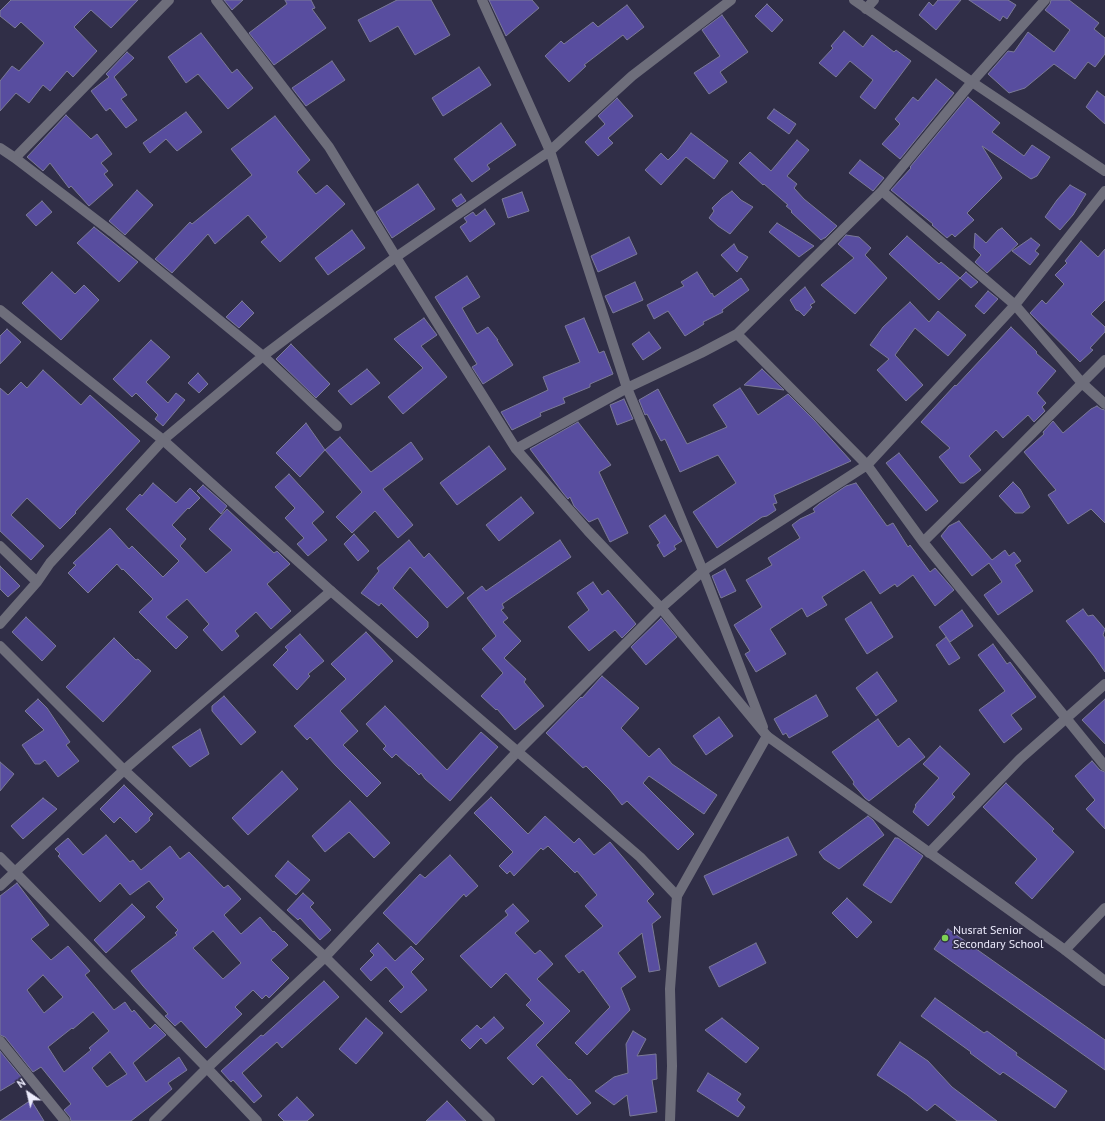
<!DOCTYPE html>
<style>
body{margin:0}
#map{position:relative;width:1105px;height:1121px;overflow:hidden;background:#302e47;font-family:"PT Sans",sans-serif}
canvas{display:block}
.north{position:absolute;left:8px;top:1073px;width:40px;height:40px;-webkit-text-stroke:3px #302e47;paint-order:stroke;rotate:325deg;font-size:11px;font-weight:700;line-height:16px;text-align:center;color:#ecebfc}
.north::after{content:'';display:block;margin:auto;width:14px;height:18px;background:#ecebfc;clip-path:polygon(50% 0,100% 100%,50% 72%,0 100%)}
</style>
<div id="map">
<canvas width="1105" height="1121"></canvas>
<div class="north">N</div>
</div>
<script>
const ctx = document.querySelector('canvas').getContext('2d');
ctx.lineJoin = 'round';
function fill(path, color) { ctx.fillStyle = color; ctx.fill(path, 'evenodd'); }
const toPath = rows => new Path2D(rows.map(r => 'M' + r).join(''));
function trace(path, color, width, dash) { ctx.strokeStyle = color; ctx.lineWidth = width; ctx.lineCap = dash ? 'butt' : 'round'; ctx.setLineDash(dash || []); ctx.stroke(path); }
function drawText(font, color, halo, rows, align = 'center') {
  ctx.font = font + ' "PT Sans",sans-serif'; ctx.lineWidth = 3.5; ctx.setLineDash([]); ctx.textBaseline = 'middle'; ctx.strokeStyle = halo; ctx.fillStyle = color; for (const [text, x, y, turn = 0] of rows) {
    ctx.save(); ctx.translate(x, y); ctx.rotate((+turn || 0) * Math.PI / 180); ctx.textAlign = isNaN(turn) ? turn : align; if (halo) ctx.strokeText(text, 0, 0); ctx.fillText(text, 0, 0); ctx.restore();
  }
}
const building = toPath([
 [11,0,138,0,111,28,91,10,74,27,97,51,73,77,67,71,50,91,43,85,29,103,16,93,0,111,0,81,12,66,19,71,44,43,21,22,15,28,0,16,0,11,11,0],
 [224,0,243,0,232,10,224,0],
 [285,0,311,0,315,8,312,9,326,28,274,65,249,33,287,4,285,0],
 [397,0,431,0,450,35,415,55,398,26,370,42,358,20,397,0],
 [489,0,532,0,539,8,506,36,489,0],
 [938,0,961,0,936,30,919,15,929,2,933,6,938,0],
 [969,0,1008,0,1016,5,1007,19,1003,16,1000,21,969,0],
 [1051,0,1069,0,1099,23,1094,29,1105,38,1105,54,1095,67,1088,62,1075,79,1054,64,1025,88,1009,93,988,74,1008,51,1014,52,1028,32,1054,52,1070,30,1045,10,1050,4,1051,0],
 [767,4,783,20,772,32,755,16,767,4],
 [627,5,644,27,627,40,623,35,584,65,586,66,569,82,545,56,561,41,564,44,593,22,598,27,627,5],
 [722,15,748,52,720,72,727,82,709,94,694,73,720,56,702,30,722,15],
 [844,31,863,47,872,35,894,52,896,50,911,61,875,109,860,97,873,80,850,61,836,77,819,63,833,48,831,46,844,31],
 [201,33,232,73,237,69,253,88,228,109,198,74,186,83,168,57,201,33],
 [127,52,134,58,114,77,127,95,121,99,137,120,126,128,110,108,106,111,91,91,109,77,106,74,127,52],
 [332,61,345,80,306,106,292,88,332,61],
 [479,67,491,85,443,116,432,98,479,67],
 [936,79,954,93,900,159,882,144,900,124,895,119,913,97,918,101,936,79],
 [1097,91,1105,97,1105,124,1086,107,1097,91],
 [968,97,1000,123,992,132,1024,156,1032,145,1050,157,1037,176,1031,179,982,146,1002,178,967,213,974,220,955,237,952,234,947,238,932,225,933,224,891,190,911,168,910,167,968,97],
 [617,98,633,116,608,138,613,143,598,156,585,142,605,124,598,116,617,98],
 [774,109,796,124,789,134,767,118,774,109],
 [186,112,202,132,177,151,166,139,150,153,143,143,186,112],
 [66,115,91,139,97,134,112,154,101,163,108,171,104,174,113,185,89,206,71,186,69,188,50,163,43,171,27,157,66,115],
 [275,116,310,160,297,172,316,194,327,185,345,204,280,262,261,242,267,237,248,215,215,244,208,234,172,273,155,259,190,222,192,224,252,175,231,149,275,116],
 [501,123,516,145,487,165,490,169,472,182,454,159,501,123],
 [691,133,728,161,714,179,686,157,661,185,645,170,661,153,668,160,677,151,691,133],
 [797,140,809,150,787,176,797,184,794,188,804,199,837,226,825,238,824,238,821,240,791,212,792,211,786,206,788,205,764,184,763,185,739,163,750,152,771,171,797,140],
 [860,160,884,178,873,191,849,173,860,160],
 [418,184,435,209,392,238,376,212,418,184],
 [1070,185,1086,194,1073,215,1060,230,1045,217,1057,200,1070,185],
 [137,190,153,205,125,235,109,221,137,190],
 [732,191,741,200,753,207,730,234,718,226,709,218,714,211,712,208,722,198,732,191],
 [522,192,529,211,508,218,502,199,522,192],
 [461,194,466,201,457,207,452,200,461,194],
 [42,201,52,212,36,226,26,215,42,201],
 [485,209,495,224,470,242,460,227,467,222,464,218,473,212,476,216,485,209],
 [777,223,814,246,799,257,769,232,777,223],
 [94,227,138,262,119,282,77,243,94,227],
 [1002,228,1018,244,987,273,975,262,981,255,974,248,975,233,986,243,998,230,1002,228],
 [352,230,365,248,328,275,315,258,352,230],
 [846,235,859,237,871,248,865,255,887,278,855,314,821,285,854,258,838,244,846,235],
 [907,236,939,264,941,262,960,278,939,300,889,254,907,236],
 [629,237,637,254,598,272,591,256,629,237],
 [1031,238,1040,245,1035,251,1039,254,1030,265,1012,251,1031,238],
 [1081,241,1098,257,1105,249,1105,300,1091,314,1105,327,1105,332,1090,348,1093,350,1080,362,1030,313,1042,300,1046,304,1064,284,1055,275,1067,263,1065,261,1081,241],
 [734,244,738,251,748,257,737,272,721,255,734,244],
 [52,272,75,294,84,285,99,300,61,340,22,303,52,272],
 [697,272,711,294,712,293,714,297,741,278,749,290,722,310,723,312,703,322,704,324,685,336,668,311,654,319,647,305,684,286,681,282,697,272],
 [966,272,978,282,971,288,960,278,966,272],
 [467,276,480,297,462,308,477,334,488,327,498,340,497,340,513,365,483,384,472,367,477,364,435,297,467,276],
 [635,282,643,300,613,313,605,296,635,282],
 [805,287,815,302,810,305,812,307,804,316,799,311,796,310,790,300,805,287],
 [988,291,998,299,984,314,975,306,988,291],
 [242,301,254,313,239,328,226,317,242,301],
 [910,302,929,322,938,311,966,335,948,356,915,328,895,355,923,385,906,401,877,370,889,359,870,345,883,327,910,302],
 [424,318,437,335,421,346,447,377,403,414,388,397,423,368,394,339,424,318],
 [584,318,599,353,604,351,613,374,590,384,590,387,563,398,565,403,540,413,541,416,512,430,501,412,548,390,543,377,580,362,565,326,584,318],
 [1011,327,1037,352,1036,353,1056,371,1037,393,1046,403,1042,407,1045,411,1034,422,1028,415,1003,438,996,430,969,456,981,470,964,483,960,483,939,457,950,448,921,422,955,385,956,386,1011,327],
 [7,329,21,342,0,364,0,336,7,329],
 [649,332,661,348,643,360,632,344,649,332],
 [151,340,170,357,146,382,168,403,176,393,185,400,163,426,155,419,158,415,136,393,132,397,113,379,151,340],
 [291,344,330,384,316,398,276,359,291,344],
 [367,369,380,383,351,405,338,391,367,369],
 [762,369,784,390,744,385,762,369],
 [43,370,81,405,90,395,140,441,75,512,76,513,60,529,27,498,11,515,44,546,31,560,0,531,0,388,8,395,21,382,27,388,43,370],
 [198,373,208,384,199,393,188,383,198,373],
 [740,388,758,415,788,394,814,420,851,461,774,495,777,503,773,504,776,510,767,516,762,517,717,548,693,512,736,483,718,455,680,472,665,439,661,441,647,414,645,415,639,400,658,389,687,444,727,427,713,405,740,388],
 [624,399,633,419,617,425,610,405,624,399],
 [1097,406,1101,409,1105,410,1105,523,1091,509,1068,524,1048,495,1056,490,1024,452,1044,434,1043,432,1053,421,1063,433,1091,409,1097,406],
 [578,422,611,465,599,472,628,533,610,542,598,518,589,522,574,506,570,497,568,499,563,493,530,449,578,422],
 [306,423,325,450,300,477,276,453,306,423],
 [340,437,371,472,411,442,423,459,383,489,413,525,398,538,375,511,352,533,336,517,362,492,325,450,340,437],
 [489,446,506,469,457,505,440,483,489,446],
 [899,453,938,501,926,511,886,463,899,453],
 [289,474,324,512,312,523,327,540,308,556,297,544,304,538,285,518,295,508,275,487,289,474],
 [1013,482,1020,489,1030,507,1023,513,1015,513,999,496,1013,482],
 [153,483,176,503,190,488,200,498,189,509,188,508,172,525,186,539,180,546,206,573,232,550,209,529,227,509,274,553,277,551,290,564,267,584,291,611,271,629,256,612,235,631,239,636,222,651,203,630,209,624,187,599,166,617,188,637,176,649,139,612,153,599,123,569,122,570,117,564,88,593,68,573,76,565,73,563,110,528,129,549,132,546,163,577,179,561,126,509,140,494,142,496,153,483],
 [856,483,887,526,893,523,908,547,910,545,930,572,935,568,954,590,935,606,913,575,897,587,895,584,880,594,864,570,822,597,827,605,807,617,802,608,770,629,786,654,756,672,745,654,750,651,734,625,762,607,746,580,772,565,768,558,800,538,792,525,800,519,815,512,813,509,819,504,846,486,856,483],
 [203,485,227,506,221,514,197,491,203,485],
 [521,497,534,513,499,541,486,525,521,497],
 [665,515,682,541,674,546,676,549,664,557,657,545,660,543,649,526,665,515],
 [959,521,992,560,1005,550,1009,556,1014,552,1021,561,1015,565,1033,591,998,615,984,595,1002,582,989,563,972,576,941,536,949,526,959,521],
 [354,534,369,551,358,561,344,544,354,534],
 [409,540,424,558,429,553,464,593,447,608,410,567,393,588,428,622,428,627,417,638,381,603,379,606,361,593,379,571,377,568,409,540],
 [560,540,571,557,502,604,504,608,501,610,508,618,503,622,521,641,504,658,526,679,524,682,544,706,515,730,497,709,496,710,481,696,503,673,482,649,496,636,467,598,482,586,486,591,560,540],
 [0,566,20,586,8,597,0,589,0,566],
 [725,569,736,591,721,598,712,576,725,569],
 [593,582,602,595,608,590,636,624,622,638,615,630,589,651,568,627,589,610,577,593,593,582],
 [871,602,893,637,867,654,845,619,871,602],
 [1083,609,1088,616,1093,615,1105,629,1103,635,1105,638,1105,672,1094,656,1066,621,1083,609],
 [962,610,973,626,950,642,939,627,962,610],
 [26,617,56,646,42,661,12,632,26,617],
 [661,618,677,637,646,665,631,647,661,618],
 [366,632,393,661,340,711,358,731,343,745,381,783,367,797,335,765,310,737,307,740,294,726,346,679,331,664,366,632],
 [300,634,324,661,308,674,310,676,297,690,273,665,288,650,285,647,300,634],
 [946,637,960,658,949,665,936,645,946,637],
 [114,638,136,660,138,659,151,671,103,722,66,687,114,638],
 [993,644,1007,664,1010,662,1036,697,1011,715,1022,729,1004,743,979,710,1005,691,978,655,993,644],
 [877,672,897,701,876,716,856,688,877,672],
 [602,676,639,708,621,728,649,757,659,748,672,764,717,795,704,814,649,776,643,783,694,834,678,850,627,801,622,805,610,790,586,766,583,768,546,733,581,697,582,698,602,676],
 [816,695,828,716,789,738,786,733,783,735,774,719,816,695],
 [224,696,256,732,241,745,212,711,212,706,224,696],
 [38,699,47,708,70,742,66,745,79,761,58,777,45,760,40,764,35,764,22,745,44,730,25,711,38,699],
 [1105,699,1105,744,1082,720,1105,699],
 [385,706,447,770,481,732,498,747,450,801,425,779,421,773,419,775,410,766,409,766,396,754,392,758,383,749,386,746,366,724,385,706],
 [719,717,733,736,706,755,693,736,719,717],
 [878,719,898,747,909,738,925,757,869,801,865,798,853,784,854,782,832,752,878,719],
 [200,729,209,754,190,767,172,747,200,729],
 [940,746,970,774,952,794,955,797,928,826,913,812,916,806,915,805,939,778,923,764,940,746],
 [1092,761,1100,770,1105,772,1105,829,1086,809,1095,800,1075,776,1092,761],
 [0,762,14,774,0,791,0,762],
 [282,771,298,789,248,835,232,818,282,771],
 [1006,783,1054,829,1052,831,1074,852,1032,899,1015,883,1037,859,983,807,1006,783],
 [124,785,153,814,149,818,150,820,136,833,120,817,114,823,100,809,124,785],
 [491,797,528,834,545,816,574,843,579,838,594,855,610,842,654,894,647,901,661,917,652,924,660,970,649,972,642,933,618,953,636,977,621,988,630,1010,587,1055,575,1043,610,1007,583,970,579,973,565,956,603,926,585,906,597,895,577,871,575,873,548,846,543,850,541,848,514,876,510,871,507,874,499,866,513,852,474,813,491,797],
 [43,798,57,809,23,839,11,826,43,798],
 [350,801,390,843,374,858,349,832,325,852,312,836,350,801],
 [868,816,873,820,884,835,839,869,824,859,819,852,868,816],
 [106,835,130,862,133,860,141,870,170,846,180,859,189,852,224,888,228,885,241,899,224,915,241,934,260,917,273,932,274,931,288,945,271,960,289,978,269,998,266,995,262,999,253,990,235,1007,242,1014,206,1048,181,1021,175,1026,165,1016,168,1014,143,986,131,971,177,935,175,933,178,930,156,907,164,899,149,881,130,895,120,883,100,902,58,856,60,854,55,849,68,838,83,855,106,835],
 [213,931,241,963,223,979,193,948,213,931],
 [788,837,797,855,713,895,704,876,788,837],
 [895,838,898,838,923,856,891,903,863,885,895,838],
 [450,855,478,886,466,897,464,894,416,945,383,913,420,874,425,878,450,855],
 [288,861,310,880,296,895,275,876,288,861],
 [17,883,49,925,31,939,51,960,68,946,90,971,85,975,114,1010,125,1002,132,1012,134,1010,150,1029,155,1024,166,1035,133,1063,146,1082,179,1057,187,1070,168,1083,172,1089,131,1121,71,1121,70,1117,64,1110,71,1104,41,1067,33,1072,5,1037,0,1035,0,896,17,883],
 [43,975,63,997,44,1013,27,990,43,975],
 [93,1012,109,1031,89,1048,91,1050,64,1072,48,1047,72,1028,73,1029,93,1012],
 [110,1052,127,1074,107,1087,92,1068,110,1052],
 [303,893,314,903,310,907,331,930,320,940,300,918,298,920,287,910,303,893],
 [847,898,872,922,857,938,832,913,847,898],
 [132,904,145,917,106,953,94,940,132,904],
 [513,904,529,921,515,933,535,954,540,950,553,964,537,979,570,1011,536,1045,569,1080,570,1079,591,1103,577,1115,542,1076,533,1085,507,1058,544,1023,526,1005,531,1000,506,973,491,988,460,956,508,915,505,911,513,904],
 [948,929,1105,1040,1105,1070,934,949,948,929],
 [378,943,395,961,411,946,424,959,411,972,427,990,401,1013,389,1001,404,987,386,967,371,981,360,969,374,955,370,951,378,943],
 [756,943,766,963,719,987,709,967,756,943],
 [324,981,339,997,282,1048,277,1042,242,1073,262,1096,254,1103,233,1080,231,1082,221,1071,261,1035,263,1036,324,981],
 [935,998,984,1033,987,1031,1017,1053,1016,1055,1067,1091,1055,1108,1003,1072,1000,1075,970,1053,971,1052,921,1016,935,998],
 [494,1017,504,1028,486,1044,481,1038,470,1049,461,1040,477,1025,481,1029,494,1017],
 [366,1018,383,1033,356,1064,339,1049,366,1018],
 [722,1018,759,1048,746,1063,705,1030,722,1018],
 [633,1031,646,1039,637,1056,656,1054,657,1079,652,1080,657,1112,630,1116,627,1095,614,1105,595,1091,614,1077,628,1073,626,1044,633,1031],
 [900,1042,928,1061,952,1087,997,1121,957,1121,935,1104,927,1111,907,1095,877,1075,900,1042],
 [0,1051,22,1078,0,1091,0,1051],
 [708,1073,741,1094,737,1100,745,1107,738,1117,697,1091,708,1073],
 [297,1097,314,1115,307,1121,284,1121,278,1115,297,1097],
 [31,1100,44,1121,0,1121,31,1100],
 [447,1101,466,1121,426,1121,447,1101]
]);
fill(building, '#584d9f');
trace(building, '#7b7a97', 1);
trace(toPath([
 [216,0,329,147,396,257,516,449,588,531,661,608,767,736],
 [482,0,550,151,627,388,703,571,763,727],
 [866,9,874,0],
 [0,148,15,158,112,232,263,356,337,426],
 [15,158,169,0],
 [882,191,1015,305,1082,383,1105,404],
 [737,334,867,465,923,542,1105,766],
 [516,449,627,388,701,353,737,334,882,191,972,82,1045,0],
 [923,542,1010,456,1105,360],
 [0,546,37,582],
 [0,624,37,582,50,563,163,440,263,356,304,325,396,257,550,151,632,76,731,0],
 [0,646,124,770,325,957,490,1121],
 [929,853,1020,759,1105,684],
 [0,857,15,872,0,886],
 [1065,950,1105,908],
 [0,1041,65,1121],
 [154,1121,207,1068,325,957,517,752,661,608,703,571,867,465,1015,305,1105,191],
 [257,1121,207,1068,15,872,124,770,331,591],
 [670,1121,672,1066,670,989,677,896]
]), '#6e6e7b', 10);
trace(toPath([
 [854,0,972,82,1105,171],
 [0,310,163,440,331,591,640,857,677,896,767,736,1065,950,1105,981]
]), '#6e6e7b', 10);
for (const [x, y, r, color] of [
 [945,938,4,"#7dd154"]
]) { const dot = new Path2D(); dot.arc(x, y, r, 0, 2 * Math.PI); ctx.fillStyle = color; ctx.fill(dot); trace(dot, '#302e47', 1.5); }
drawText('12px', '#ecebfc', '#302e47', [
 ["Nusrat Senior",953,931],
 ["Secondary School",953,945]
], 'left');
</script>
